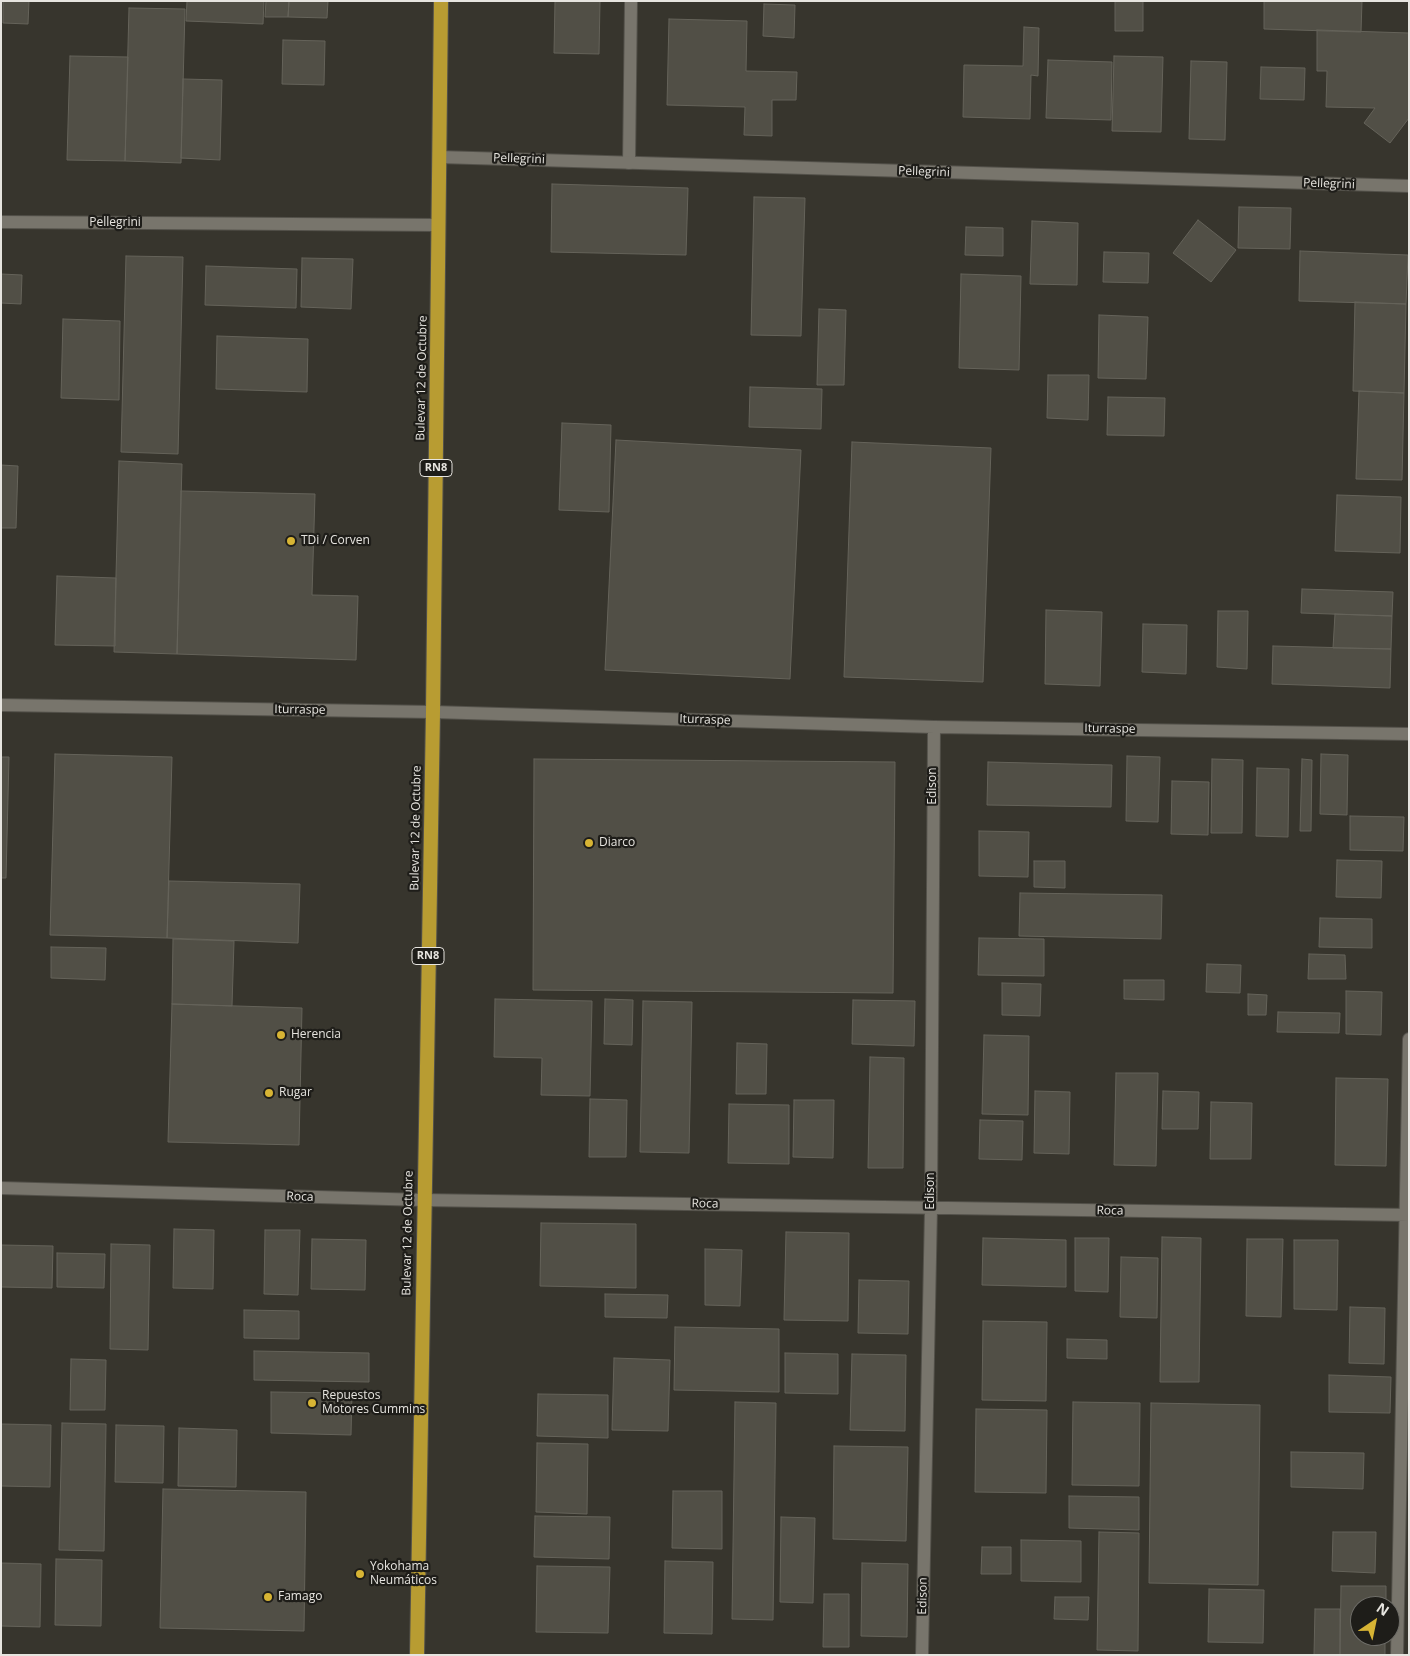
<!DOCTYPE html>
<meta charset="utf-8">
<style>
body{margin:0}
#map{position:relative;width:1410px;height:1656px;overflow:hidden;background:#37352d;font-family:"Open Sans",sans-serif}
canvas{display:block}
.frame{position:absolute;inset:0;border:2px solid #e6e4df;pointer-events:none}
.north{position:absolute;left:1350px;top:1596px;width:50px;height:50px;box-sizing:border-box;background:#1e1d19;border:1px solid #6e6d68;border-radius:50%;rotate:34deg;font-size:14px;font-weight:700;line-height:20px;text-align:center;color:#e6e4df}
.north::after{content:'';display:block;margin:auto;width:18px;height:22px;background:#d7b434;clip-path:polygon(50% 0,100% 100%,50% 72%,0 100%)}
</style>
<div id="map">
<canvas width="1410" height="1656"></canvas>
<div class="frame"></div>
<div class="north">N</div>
</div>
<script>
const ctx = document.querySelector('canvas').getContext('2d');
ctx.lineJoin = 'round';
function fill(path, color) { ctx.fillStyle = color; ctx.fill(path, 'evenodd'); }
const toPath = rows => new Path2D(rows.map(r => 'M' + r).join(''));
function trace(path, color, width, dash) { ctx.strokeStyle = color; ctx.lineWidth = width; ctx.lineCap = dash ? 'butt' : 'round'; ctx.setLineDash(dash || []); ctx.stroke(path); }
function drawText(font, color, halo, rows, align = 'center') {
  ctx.font = font + ' "Open Sans",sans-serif'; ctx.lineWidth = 4.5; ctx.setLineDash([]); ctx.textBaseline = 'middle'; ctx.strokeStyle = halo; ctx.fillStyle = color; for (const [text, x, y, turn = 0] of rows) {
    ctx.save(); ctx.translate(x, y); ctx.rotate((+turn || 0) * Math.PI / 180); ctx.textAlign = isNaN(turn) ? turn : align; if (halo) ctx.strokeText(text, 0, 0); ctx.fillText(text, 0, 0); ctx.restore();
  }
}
const building = toPath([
 [3,1,29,1,28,24,3,23,3,1],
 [187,1,264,1,263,24,186,21,187,1],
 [266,1,289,1,288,17,265,17,266,1],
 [289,1,328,1,327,18,288,17,289,1],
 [555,1,600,1,599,54,554,53,555,1],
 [1115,1,1143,1,1143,31,1115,31,1115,1],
 [1264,1,1362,1,1361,32,1264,29,1264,1],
 [764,4,795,5,794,38,763,36,764,4],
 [129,8,185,9,181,163,125,161,129,8],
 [669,19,747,21,746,71,797,72,796,100,772,100,772,136,744,135,745,107,667,105,669,19],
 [1024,27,1039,28,1038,76,1031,75,1030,119,963,117,964,65,1023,66,1024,27],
 [1317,30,1409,33,1409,118,1390,143,1364,123,1375,108,1326,107,1327,71,1317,71,1317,30],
 [283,40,325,41,324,85,282,84,283,40],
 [70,56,128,57,125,161,67,160,70,56],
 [1114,56,1163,57,1161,132,1112,131,1114,56],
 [1048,60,1112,62,1111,120,1046,118,1048,60],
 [1191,61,1227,62,1225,140,1189,139,1191,61],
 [1261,67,1305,68,1304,100,1260,99,1261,67],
 [183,79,222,80,220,160,181,158,183,79],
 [552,184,688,188,686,255,551,252,552,184],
 [754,197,805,198,801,336,751,335,754,197],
 [1239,207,1291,208,1290,249,1238,248,1239,207],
 [1198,220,1236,250,1211,282,1173,253,1198,220],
 [1032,221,1078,223,1077,285,1030,284,1032,221],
 [966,227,1003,228,1003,256,965,255,966,227],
 [1300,251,1408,255,1406,304,1299,301,1300,251],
 [1104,252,1149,253,1148,283,1103,282,1104,252],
 [126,256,183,257,178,454,121,452,126,256],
 [302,258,353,259,351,309,301,307,302,258],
 [206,266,297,269,296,308,205,305,206,266],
 [1,274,22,275,21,304,1,303,1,274],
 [961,274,1021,276,1019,370,959,368,961,274],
 [1355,302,1406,304,1404,393,1353,391,1355,302],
 [819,309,846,310,844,385,817,385,819,309],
 [1099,315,1148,317,1146,379,1098,378,1099,315],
 [63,319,120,321,119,400,61,398,63,319],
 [217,336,308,339,307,392,216,389,217,336],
 [1048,375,1089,375,1088,420,1047,418,1048,375],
 [750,387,822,389,821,429,749,427,750,387],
 [1359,391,1404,393,1402,480,1356,479,1359,391],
 [1108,397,1165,398,1164,436,1107,435,1108,397],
 [562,423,611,425,609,512,559,510,562,423],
 [616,440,801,450,790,679,605,670,616,440],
 [852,442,991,448,983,682,844,677,852,442],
 [119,461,182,464,177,654,114,652,119,461],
 [1,465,18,466,16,528,1,528,1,465],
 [181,491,315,494,312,595,358,596,356,660,177,654,181,491],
 [1337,495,1401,497,1400,553,1335,551,1337,495],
 [57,576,116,578,115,646,55,645,57,576],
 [1302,589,1393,592,1392,616,1301,613,1302,589],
 [1046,610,1102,612,1100,686,1045,684,1046,610],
 [1218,611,1248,611,1247,669,1217,667,1218,611],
 [1335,614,1392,616,1391,649,1333,648,1335,614],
 [1143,624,1187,625,1186,674,1142,672,1143,624],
 [1273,646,1391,649,1390,688,1272,684,1273,646],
 [55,754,172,757,167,938,50,935,55,754],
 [1321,754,1348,755,1347,815,1320,814,1321,754],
 [1127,756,1160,757,1158,822,1126,821,1127,756],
 [1,757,9,757,6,878,1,878,1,757],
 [534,759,895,762,893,993,533,990,534,759],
 [1212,759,1243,760,1242,833,1211,833,1212,759],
 [1302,759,1312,760,1311,831,1300,831,1302,759],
 [988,762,1112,765,1111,807,987,805,988,762],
 [1257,768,1289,769,1288,837,1256,836,1257,768],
 [1172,781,1209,782,1208,835,1171,834,1172,781],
 [1350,816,1404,817,1403,851,1350,850,1350,816],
 [979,831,1029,832,1028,877,979,876,979,831],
 [1337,860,1382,861,1381,898,1336,897,1337,860],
 [1034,861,1065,861,1065,888,1034,887,1034,861],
 [169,881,300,884,298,943,167,938,169,881],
 [1020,893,1162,895,1161,939,1019,936,1020,893],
 [1320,918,1372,919,1372,948,1319,947,1320,918],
 [979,938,1044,939,1044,976,978,975,979,938],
 [173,939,234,941,232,1006,172,1004,173,939],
 [51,947,106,948,105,980,51,978,51,947],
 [1309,954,1345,955,1346,979,1308,979,1309,954],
 [1207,964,1241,965,1240,993,1206,992,1207,964],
 [1124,980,1164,980,1164,1000,1124,999,1124,980],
 [1002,983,1041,984,1040,1016,1002,1015,1002,983],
 [1346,991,1382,992,1381,1035,1346,1034,1346,991],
 [1248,994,1267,995,1266,1015,1248,1015,1248,994],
 [495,999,592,1001,590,1096,541,1095,542,1058,494,1057,495,999],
 [605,999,633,1000,632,1045,604,1044,605,999],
 [853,1000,915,1001,914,1046,852,1044,853,1000],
 [643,1001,692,1002,689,1153,640,1152,643,1001],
 [172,1004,302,1008,299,1145,168,1142,172,1004],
 [1278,1012,1340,1013,1339,1033,1277,1032,1278,1012],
 [984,1035,1029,1036,1028,1115,982,1114,984,1035],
 [737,1043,767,1044,766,1094,736,1094,737,1043],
 [870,1057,904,1058,903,1168,868,1168,870,1057],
 [1116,1073,1158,1073,1156,1166,1114,1165,1116,1073],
 [1336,1078,1388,1079,1386,1166,1335,1165,1336,1078],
 [1035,1091,1070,1092,1069,1154,1034,1153,1035,1091],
 [1163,1091,1199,1092,1198,1129,1162,1129,1163,1091],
 [590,1099,627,1100,626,1157,589,1157,590,1099],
 [794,1100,834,1100,833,1158,793,1157,794,1100],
 [1211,1102,1252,1103,1251,1159,1210,1159,1211,1102],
 [729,1104,789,1105,789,1164,728,1163,729,1104],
 [980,1120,1023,1121,1022,1160,979,1159,980,1120],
 [541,1223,636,1224,636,1288,540,1286,541,1223],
 [174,1229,214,1230,213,1289,173,1288,174,1229],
 [265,1230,300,1230,298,1295,264,1294,265,1230],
 [786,1232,849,1233,848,1321,784,1320,786,1232],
 [1162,1237,1201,1238,1199,1382,1160,1382,1162,1237],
 [983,1238,1066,1240,1066,1287,982,1285,983,1238],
 [1075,1238,1109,1238,1108,1292,1075,1291,1075,1238],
 [312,1239,366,1240,365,1290,311,1289,312,1239],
 [1247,1239,1283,1239,1281,1317,1246,1316,1247,1239],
 [1294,1240,1338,1240,1337,1310,1294,1309,1294,1240],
 [111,1244,150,1245,148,1350,110,1349,111,1244],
 [1,1245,53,1246,52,1288,1,1287,1,1245],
 [705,1249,742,1250,740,1306,705,1305,705,1249],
 [57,1253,105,1254,104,1288,57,1287,57,1253],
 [1121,1257,1158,1258,1157,1318,1120,1317,1121,1257],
 [859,1280,909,1281,908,1334,858,1333,859,1280],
 [605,1294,668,1295,667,1318,605,1317,605,1294],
 [1350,1307,1385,1308,1384,1364,1349,1363,1350,1307],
 [244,1310,299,1311,299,1339,244,1338,244,1310],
 [983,1321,1047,1322,1046,1401,982,1400,983,1321],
 [675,1327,779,1329,779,1392,674,1390,675,1327],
 [1067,1339,1107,1340,1107,1359,1067,1358,1067,1339],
 [254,1351,369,1353,369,1382,254,1380,254,1351],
 [785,1353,838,1354,838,1394,785,1393,785,1353],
 [852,1354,906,1355,905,1431,850,1430,852,1354],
 [614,1358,670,1360,668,1431,612,1430,614,1358],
 [71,1359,106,1360,105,1410,70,1410,71,1359],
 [1329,1375,1391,1377,1390,1413,1329,1412,1329,1375],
 [271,1392,352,1393,351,1435,271,1433,271,1392],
 [538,1394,608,1395,608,1438,537,1436,538,1394],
 [735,1402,776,1403,773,1620,732,1619,735,1402],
 [1073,1402,1140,1403,1139,1486,1072,1485,1073,1402],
 [1151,1403,1260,1405,1258,1585,1149,1583,1151,1403],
 [976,1409,1047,1410,1046,1493,975,1492,976,1409],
 [62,1423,106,1424,104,1551,59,1550,62,1423],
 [1,1424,51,1425,50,1487,1,1486,1,1424],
 [116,1425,164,1426,163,1483,115,1482,116,1425],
 [179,1428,237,1430,236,1487,178,1486,179,1428],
 [537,1443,588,1444,587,1514,536,1512,537,1443],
 [834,1446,908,1447,906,1541,833,1539,834,1446],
 [1291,1452,1364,1453,1363,1489,1291,1487,1291,1452],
 [163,1489,306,1492,304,1631,160,1628,163,1489],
 [673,1491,722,1491,722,1549,672,1548,673,1491],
 [1069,1496,1139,1497,1139,1530,1069,1528,1069,1496],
 [535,1516,610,1517,609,1559,534,1557,535,1516],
 [781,1517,815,1518,813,1603,780,1602,781,1517],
 [1099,1532,1139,1533,1138,1651,1097,1650,1099,1532],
 [1333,1532,1376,1532,1375,1573,1332,1571,1333,1532],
 [1021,1540,1081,1541,1081,1582,1021,1581,1021,1540],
 [982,1547,1011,1547,1011,1574,981,1574,982,1547],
 [56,1559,102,1560,101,1626,55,1625,56,1559],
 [665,1561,713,1562,712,1634,664,1633,665,1561],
 [1,1563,41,1564,40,1627,1,1626,1,1563],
 [862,1563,908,1564,907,1637,861,1636,862,1563],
 [537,1566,610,1567,608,1633,536,1632,537,1566],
 [1341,1586,1386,1586,1386,1606,1360,1606,1360,1636,1385,1636,1385,1655,1340,1655,1341,1586],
 [1209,1589,1264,1590,1263,1643,1208,1642,1209,1589],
 [824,1594,849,1594,849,1647,823,1647,824,1594],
 [1055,1597,1089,1597,1088,1620,1054,1619,1055,1597],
 [1315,1609,1340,1609,1340,1655,1314,1655,1315,1609]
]);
fill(building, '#514f46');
trace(building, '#65635a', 1);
const service = toPath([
 [629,163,631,1]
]);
const minor = toPath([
 [439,157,1409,186],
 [1,222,439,225],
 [1,705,433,712,934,727,1409,734],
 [1,1188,423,1200,1409,1215],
 [922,1655,931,1208,934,727],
 [1397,1655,1409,1039]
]);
const trunk = toPath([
 [417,1655,433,712,441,1]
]);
trace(service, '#53514a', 14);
trace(minor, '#53514a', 14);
trace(trunk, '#53514a', 16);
trace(service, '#78756c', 12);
trace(minor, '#78756c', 12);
trace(trunk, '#b89c32', 14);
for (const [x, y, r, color] of [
 [291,541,5,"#d7b434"],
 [589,843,5,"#d7b434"],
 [281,1035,5,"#d7b434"],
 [269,1093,5,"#d7b434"],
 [312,1403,5,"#d7b434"],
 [360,1574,5,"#d7b434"],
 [268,1597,5,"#d7b434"]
]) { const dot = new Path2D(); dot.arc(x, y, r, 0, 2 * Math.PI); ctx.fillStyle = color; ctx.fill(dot); trace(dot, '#1e1d19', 2); }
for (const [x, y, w] of [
 [436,468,32],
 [428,956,32]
]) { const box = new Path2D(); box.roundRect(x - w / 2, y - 8.5, w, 17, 4); ctx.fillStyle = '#1e1d19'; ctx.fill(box); trace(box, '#e6e4df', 1); }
drawText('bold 11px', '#e6e4df', null, [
 ["RN8",436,468],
 ["RN8",428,956]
]);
drawText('12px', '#e6e4df', '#1e1d19', [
 ["Pellegrini",519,159,2],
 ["Pellegrini",924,172,2],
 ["Pellegrini",1329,184,2],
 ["Pellegrini",115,223],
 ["Bulevar 12 de Octubre",422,378,-89],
 ["Iturraspe",300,710,1],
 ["Iturraspe",705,720,2],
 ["Iturraspe",1110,729,1],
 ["Edison",933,786,-90],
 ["Bulevar 12 de Octubre",416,828,-89],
 ["Edison",931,1191,-90],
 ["Roca",300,1197,2],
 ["Roca",705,1204,1],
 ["Roca",1110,1211,1],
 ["Bulevar 12 de Octubre",408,1233,-89],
 ["Edison",923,1596,-89]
]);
drawText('12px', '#e6e4df', '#1e1d19', [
 ["TDi / Corven",301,541],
 ["Diarco",599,843],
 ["Herencia",291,1035],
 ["Rugar",279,1093],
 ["Repuestos",322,1396],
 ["Motores Cummins",322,1410],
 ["Yokohama",370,1567],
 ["Neumáticos",370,1581],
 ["Famago",278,1597]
], 'left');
</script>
